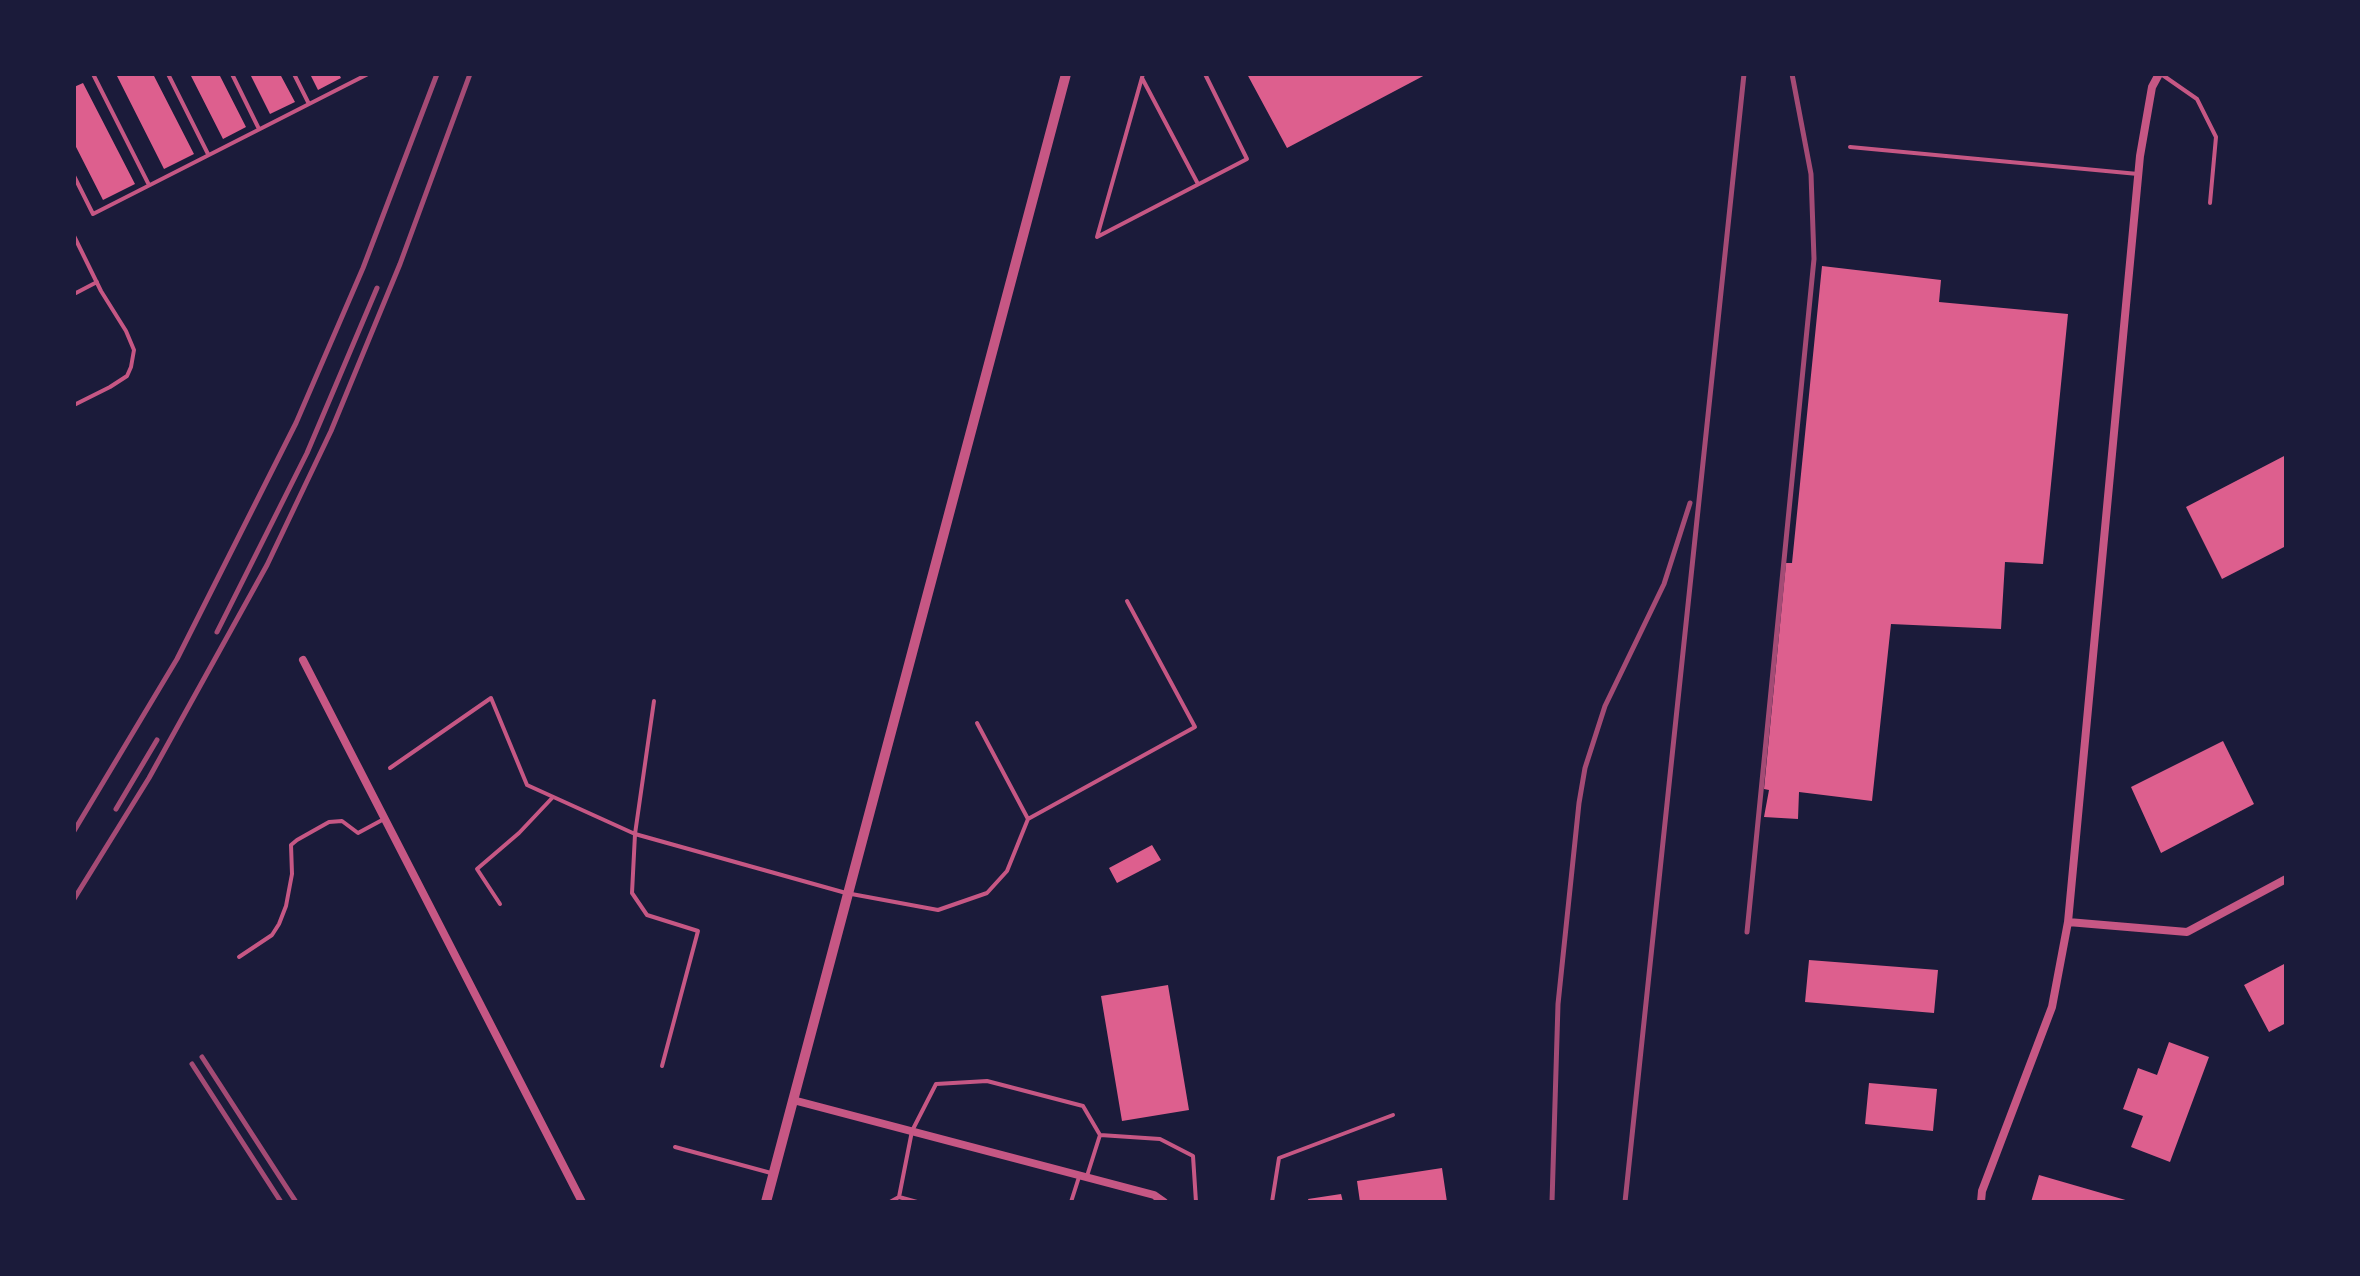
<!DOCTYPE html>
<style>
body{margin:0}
#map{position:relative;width:2360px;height:1276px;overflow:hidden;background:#1b1b3a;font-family:Signika,sans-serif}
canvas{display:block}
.frame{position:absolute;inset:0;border:76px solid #1b1b3a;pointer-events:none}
</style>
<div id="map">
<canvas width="2360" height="1276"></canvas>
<div class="frame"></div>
</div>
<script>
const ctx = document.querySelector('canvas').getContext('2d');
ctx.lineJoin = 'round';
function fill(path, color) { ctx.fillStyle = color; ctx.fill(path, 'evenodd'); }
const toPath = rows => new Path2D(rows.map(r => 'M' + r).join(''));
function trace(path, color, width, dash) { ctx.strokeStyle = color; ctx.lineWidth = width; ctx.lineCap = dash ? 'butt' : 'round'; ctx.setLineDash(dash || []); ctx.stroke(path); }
fill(toPath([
 [116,74,153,74,194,154,164,169],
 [190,74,219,74,246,127,223,139],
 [250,74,280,74,295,102,270,114],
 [310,74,339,74,341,78,318,90],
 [1247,74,1427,74,1287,148],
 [83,83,135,184,103,200,74,143,74,87],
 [1822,266,1941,280,1939,302,2068,314,2043,564,2005,562,2001,629,1891,624,1872,801,1799,792,1798,819,1764,817,1769,790,1764,789,1786,563,1792,563],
 [2286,455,2286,546,2222,579,2186,507],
 [2223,741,2254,804,2161,853,2131,787],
 [1152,845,1161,860,1117,883,1109,868],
 [1809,960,1938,970,1934,1013,1805,1002],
 [2286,963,2286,1023,2269,1032,2244,985],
 [1168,985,1189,1110,1122,1121,1101,996],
 [2169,1042,2209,1057,2170,1162,2131,1147,2143,1116,2123,1109,2138,1068,2157,1075],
 [1869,1083,1937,1089,1933,1131,1865,1124],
 [1442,1168,1447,1202,1360,1202,1357,1181],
 [2039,1175,2129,1201,2129,1202,2031,1202],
 [1341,1194,1343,1202,1309,1202,1308,1199]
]), '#dd5f8e');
trace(toPath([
 [93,74,149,185],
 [168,74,208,154],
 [232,74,259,129],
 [294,74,309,104],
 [1143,74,1097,237,1247,159,1205,74],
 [2161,74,2197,99,2216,137,2210,203],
 [1142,78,1198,184],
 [1850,147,2138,174],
 [74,176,93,214,368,74],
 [74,236,101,291,126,331,134,350,131,367,127,376,110,387,74,405],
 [74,294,97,282],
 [654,701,635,834,632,893,647,915,698,931,662,1066],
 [390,768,491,698,527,785,635,834,846,893,938,910,987,893,1007,871,1028,819,977,723],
 [1028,819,1195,727,1127,601],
 [500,904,477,869,519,833,553,797],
 [239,957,272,935,279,924,286,906,292,874,291,845,297,840,329,822,342,821,358,833,384,819],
 [1100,1135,1160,1139,1193,1156,1196,1202],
 [675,1147,771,1173],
 [890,1202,899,1197],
 [917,1202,899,1197,912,1131,936,1084,987,1081,1083,1106,1100,1135,1087,1176],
 [1071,1202,1079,1177],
 [1272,1202,1279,1158,1393,1115]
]), '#c65784', 4);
trace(toPath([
 [303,660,582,1202],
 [2068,922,2187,932,2286,879],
 [793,1100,1154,1195,1164,1202],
 [1981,1202,1982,1191,2052,1007,2068,922,2140,156,2152,87,2159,74]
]), '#c65784', 8);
trace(toPath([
 [766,1202,1066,74]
]), '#c65784', 10);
trace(toPath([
 [217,632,307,453,377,288],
 [116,809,157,740],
 [74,831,177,659,296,423,363,268,437,74],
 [74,899,149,778,267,565,331,431,400,264,470,74],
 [1747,932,1814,259,1811,174,1792,74],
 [202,1057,296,1202],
 [192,1064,281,1202],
 [1552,1202,1558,1004,1579,803,1585,768,1605,706,1664,584,1690,503],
 [1625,1202,1744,74]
]), '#a44b75', 5);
</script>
